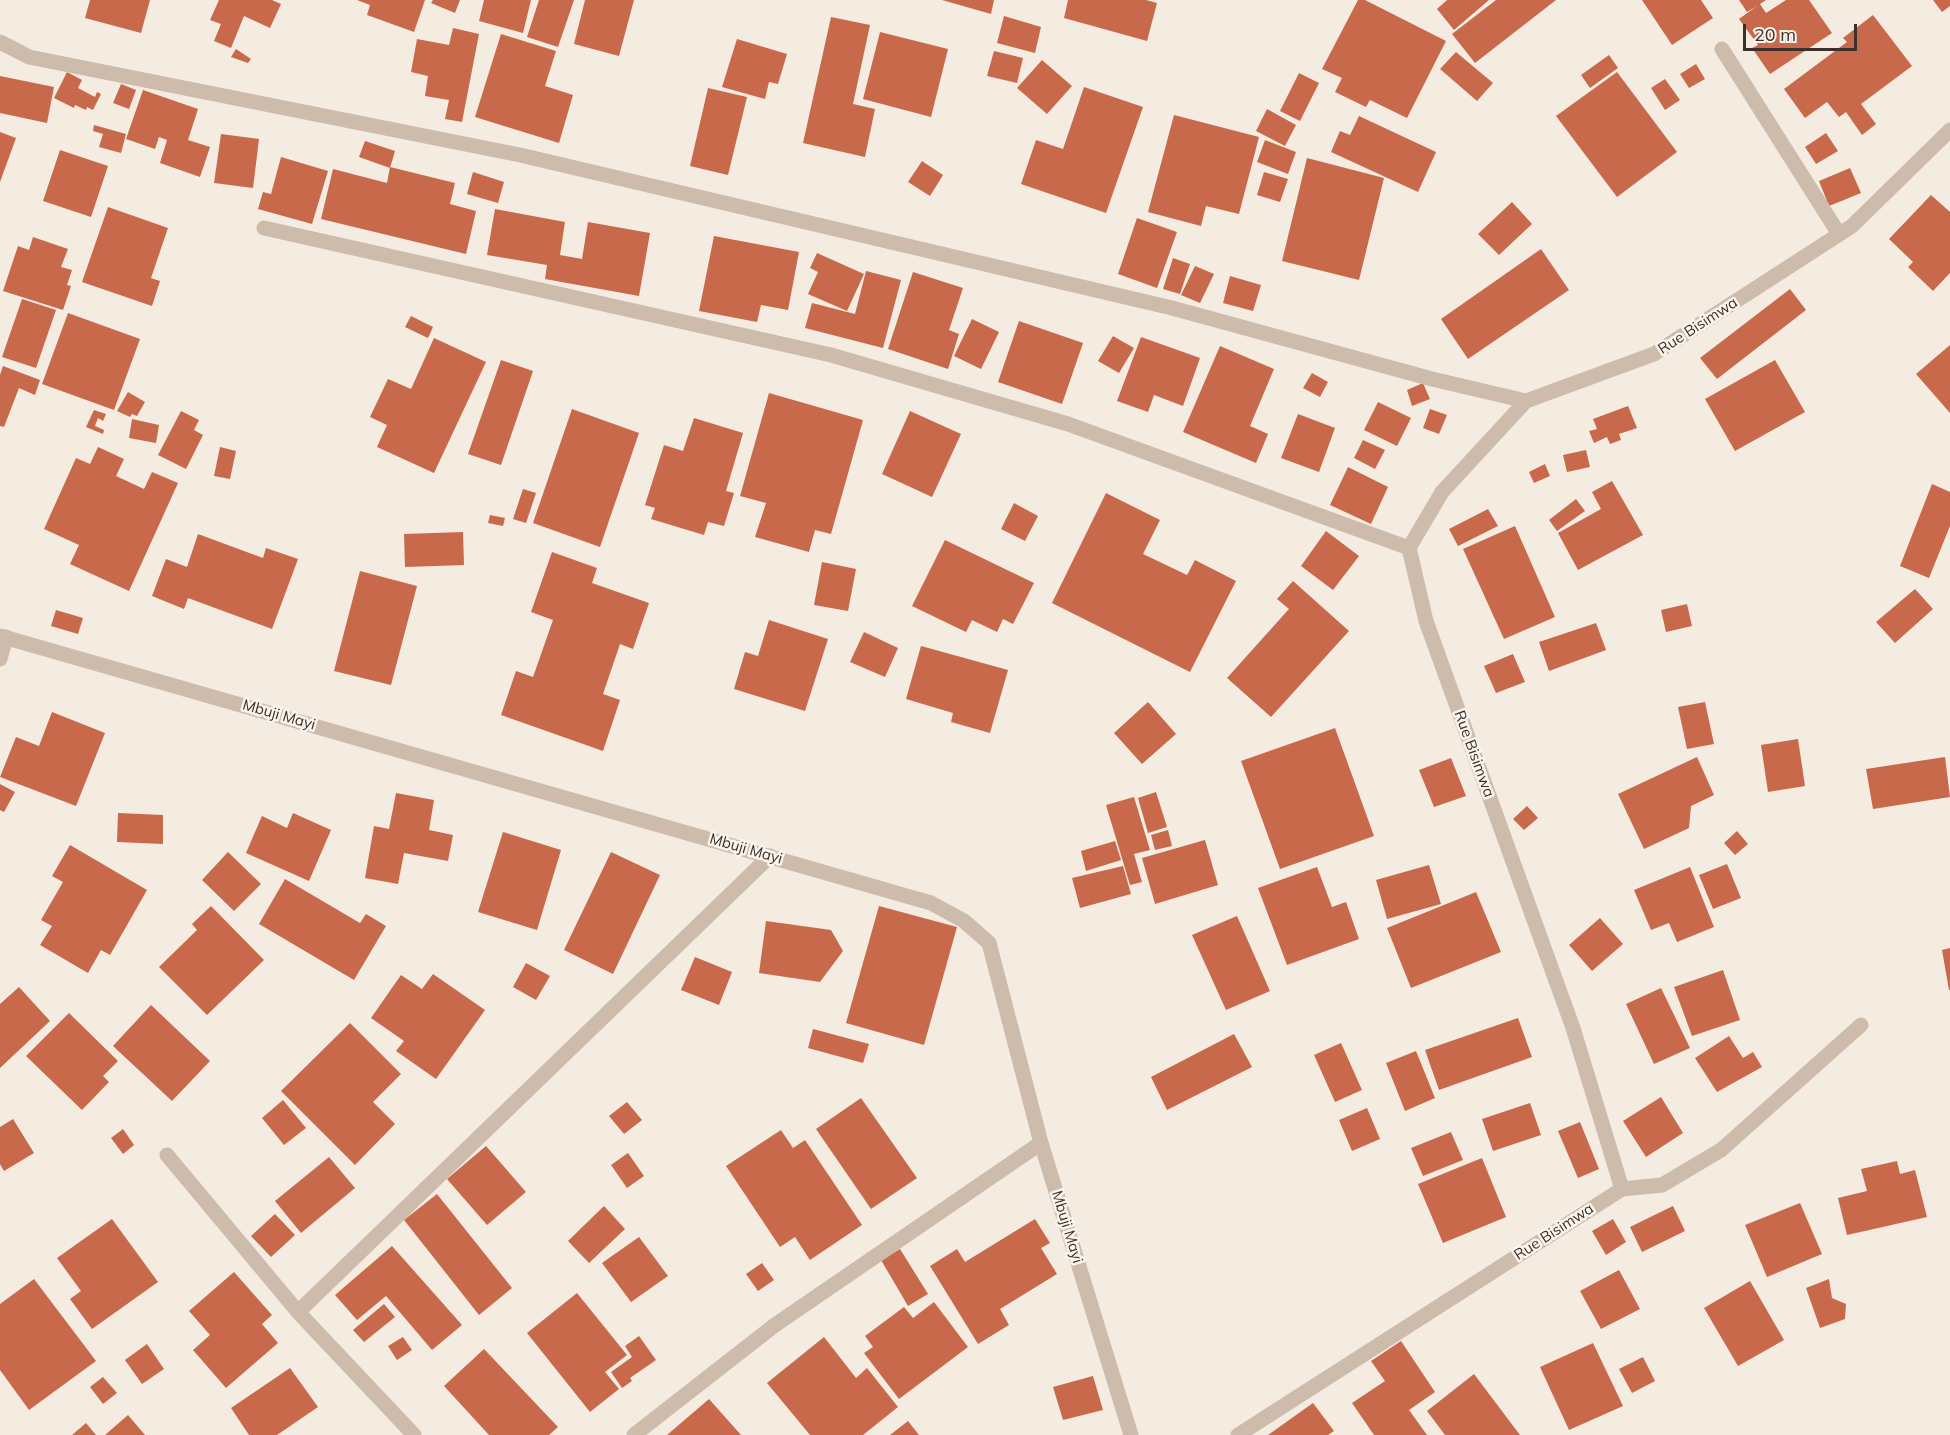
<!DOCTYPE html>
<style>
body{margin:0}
#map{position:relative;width:1950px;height:1435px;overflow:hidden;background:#f4ebe1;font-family:Mulish,sans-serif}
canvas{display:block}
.scale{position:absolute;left:1743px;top:24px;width:114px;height:27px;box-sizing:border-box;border:3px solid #3b302b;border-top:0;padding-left:8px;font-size:18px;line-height:21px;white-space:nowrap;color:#3b302b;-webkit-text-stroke:4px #fbf5ee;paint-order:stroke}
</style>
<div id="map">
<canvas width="1950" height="1435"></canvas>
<div class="scale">20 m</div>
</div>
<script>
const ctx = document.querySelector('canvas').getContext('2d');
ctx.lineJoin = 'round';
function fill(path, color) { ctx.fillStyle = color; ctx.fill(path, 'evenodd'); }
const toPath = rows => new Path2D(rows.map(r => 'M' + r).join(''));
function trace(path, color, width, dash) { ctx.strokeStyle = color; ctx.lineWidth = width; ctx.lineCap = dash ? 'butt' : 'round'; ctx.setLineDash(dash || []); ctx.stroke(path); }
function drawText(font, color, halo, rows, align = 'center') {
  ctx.font = font + ' Mulish,sans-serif'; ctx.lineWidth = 5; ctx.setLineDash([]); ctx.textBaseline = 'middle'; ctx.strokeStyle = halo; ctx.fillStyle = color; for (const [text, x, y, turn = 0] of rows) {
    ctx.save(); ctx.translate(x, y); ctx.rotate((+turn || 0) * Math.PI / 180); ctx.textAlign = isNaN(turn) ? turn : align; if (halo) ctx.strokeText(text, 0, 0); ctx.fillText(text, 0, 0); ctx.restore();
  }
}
fill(toPath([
 [90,0,150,0,141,33,85,18],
 [219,0,272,0,281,4,270,28,244,16,231,48,214,41,221,24,210,20],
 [357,0,425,0,414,32,367,15,370,5],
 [433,0,460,0,455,13,431,3],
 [484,0,531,0,523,33,479,21],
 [539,0,574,0,558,47,527,37],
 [585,0,634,0,619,56,574,44],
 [942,0,994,0,991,14],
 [1068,0,1146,0,1157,3,1147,41,1064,18],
 [1358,0,1365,0,1446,41,1407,118,1370,100,1366,107,1335,92,1342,78,1322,69],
 [1447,0,1489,0,1454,30,1437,9],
 [1496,0,1556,0,1475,63,1452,34],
 [1642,0,1701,0,1713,18,1672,45],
 [1739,0,1766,0,1760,4,1766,13,1786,0,1809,0,1832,33,1770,74,1752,48,1758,45,1739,19,1757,6,1747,12],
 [1933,0,1950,0,1950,6,1942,12],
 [1873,15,1912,66,1861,104,1876,124,1862,135,1846,112,1839,117,1827,102,1805,118,1784,89,1847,42,1843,38],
 [1004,16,1041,27,1035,53,997,43],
 [831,17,870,25,853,104,875,109,865,157,803,143],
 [453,28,479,34,462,122,445,119,449,100,425,96,428,76,411,72,417,39,449,45],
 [880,32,948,49,931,117,863,99],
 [501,34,556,51,545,86,573,95,559,143,475,117],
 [737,39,787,54,778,84,769,82,765,99,722,87],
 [236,49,251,59,248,63,231,57],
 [994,51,1023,58,1017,83,987,76],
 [1456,52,1493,83,1477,101,1440,69],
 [1609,55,1618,68,1590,88,1581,75],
 [1042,60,1072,86,1047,114,1017,88],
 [1696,64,1705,79,1689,88,1680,74],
 [67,72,82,80,78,88,95,97,97,92,101,94,93,110,87,107,86,110,75,105,74,108,54,98],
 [1617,72,1677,152,1617,197,1556,116],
 [1299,73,1319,83,1300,121,1280,111],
 [0,76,54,87,47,123,0,113],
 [1665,79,1680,100,1665,110,1651,88],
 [121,84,136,90,129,109,113,103],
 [1084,87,1143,107,1106,213,1021,184,1036,140,1063,149],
 [708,88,747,97,728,175,690,166],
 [143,90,198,109,188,140,210,147,200,177,160,163,167,140,159,137,155,149,126,139],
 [1267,109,1296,125,1285,146,1256,131],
 [1174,115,1259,137,1239,214,1206,206,1201,226,1148,212],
 [1359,116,1436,152,1418,192,1331,152,1340,131,1350,135],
 [94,125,126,134,121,153,99,147,103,134,93,131],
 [0,132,16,138,0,182],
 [1826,133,1838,151,1816,164,1805,147],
 [221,134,259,139,253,188,214,183],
 [1265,140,1296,152,1288,174,1257,162],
 [365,141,395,151,390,168,359,157],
 [60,150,108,166,91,217,43,201],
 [281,157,328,171,312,224,258,209,263,192,271,194],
 [1307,158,1384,178,1359,280,1282,261],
 [922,161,943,175,930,196,908,182],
 [390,167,455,183,450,204,476,211,466,254,321,219,333,169,387,183],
 [1850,168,1861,193,1829,206,1819,181],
 [473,172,504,182,498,203,467,194],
 [1264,172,1288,179,1280,202,1257,195],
 [1931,195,1950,212,1950,273,1933,291,1908,267,1913,262,1889,239],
 [1512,202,1532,224,1499,255,1478,234],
 [108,207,168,228,151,278,160,281,152,306,82,282],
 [495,209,565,222,560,255,582,259,588,222,650,233,639,296,545,279,547,265,487,255],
 [1137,218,1177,232,1157,288,1118,274],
 [714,236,799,252,788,310,761,305,757,322,699,311],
 [33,237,68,249,61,267,72,270,67,285,71,286,63,310,3,291,18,246,29,250],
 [1541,249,1569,290,1468,359,1441,319],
 [817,253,864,274,847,311,808,294,818,272,810,268],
 [1173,258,1190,264,1180,294,1163,289],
 [1195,266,1214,274,1200,303,1181,295],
 [866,271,901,280,883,348,805,328,812,303,855,314],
 [913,272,963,288,949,330,959,334,948,369,888,349],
 [1230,276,1261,285,1253,311,1223,303],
 [1790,289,1806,310,1717,379,1700,358],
 [22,299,56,310,36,368,2,357],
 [68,313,140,339,114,410,42,384],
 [411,316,433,327,428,338,405,327],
 [972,319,999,332,981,369,954,356],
 [1019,321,1083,343,1062,404,998,382],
 [1113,336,1134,348,1119,373,1098,361],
 [1141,337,1200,358,1183,406,1154,395,1148,412,1117,401],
 [434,338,486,362,434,473,377,447,387,425,370,417,388,379,411,389],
 [1950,345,1950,413,1916,374],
 [1220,346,1274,369,1250,426,1268,434,1256,463,1183,432],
 [501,360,533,371,501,465,468,454],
 [1775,360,1805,412,1735,451,1705,399],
 [3,366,40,380,35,395,19,388,4,427,0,426,0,375],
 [1312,373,1328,382,1320,397,1303,388],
 [1423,383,1430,399,1412,406,1407,390],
 [128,392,145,402,137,416,132,414,130,417,117,411],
 [769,393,863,420,831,534,815,530,809,552,755,537,766,503,740,496],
 [1378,402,1411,418,1397,446,1364,430],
 [1628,406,1637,428,1619,434,1621,440,1610,444,1607,437,1594,443,1589,431,1597,429,1593,419],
 [572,409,639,433,600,547,533,523],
 [1430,409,1447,415,1439,434,1423,428],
 [94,410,106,414,103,421,98,418,95,426,104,430,103,434,86,427],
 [181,411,199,420,194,430,203,435,186,469,158,455],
 [910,411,961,434,932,497,882,474],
 [1298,414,1335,428,1319,472,1281,458],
 [694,418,743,433,726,491,734,493,724,526,708,522,704,535,651,519,655,508,645,505,664,445,683,451],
 [132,419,159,425,156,443,129,438],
 [1363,440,1385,450,1375,469,1354,458],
 [98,447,124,459,116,476,144,489,152,472,178,483,129,591,70,564,79,545,44,529,76,458,90,464],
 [220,447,236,451,230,479,214,476],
 [1586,450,1590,467,1567,472,1563,455],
 [1545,464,1550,476,1534,483,1529,472],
 [1348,467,1388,487,1371,524,1330,505],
 [1612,481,1643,535,1578,570,1558,533,1601,509,1592,492],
 [1932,484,1950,492,1950,526,1929,578,1900,566],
 [523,489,536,493,526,523,513,519],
 [1106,493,1160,520,1143,554,1187,575,1195,560,1236,581,1190,672,1052,603],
 [1576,499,1585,511,1557,531,1549,520],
 [1014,503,1038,516,1025,541,1001,529],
 [1488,509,1498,526,1458,546,1449,529],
 [490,515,505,518,503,526,488,523],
 [1515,526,1555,617,1504,639,1463,549],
 [1326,531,1359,556,1333,590,1301,566],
 [463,532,464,565,405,567,404,534],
 [198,534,263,558,266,548,298,559,272,629,188,598,184,609,152,596,166,559,187,567],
 [945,540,1034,583,1013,624,1003,619,997,632,972,620,966,632,912,606],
 [552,552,597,568,592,583,649,603,633,649,620,644,603,694,620,700,603,751,501,715,516,671,533,677,553,620,531,612],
 [822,562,856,569,848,611,814,605],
 [360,571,417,586,391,685,334,671],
 [1293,581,1349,631,1271,717,1227,678,1289,609,1277,599],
 [1915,589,1933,609,1895,643,1876,622],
 [1687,604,1692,626,1666,632,1661,610],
 [56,610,83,618,78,634,51,626],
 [769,620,828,639,805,711,734,689,745,652,758,656],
 [1596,623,1606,650,1549,671,1539,642],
 [864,632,898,648,885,677,850,662],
 [921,646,1008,670,990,733,951,722,953,713,906,699],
 [1513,654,1525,682,1496,693,1484,666],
 [1148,702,1176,734,1142,764,1114,733],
 [1705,702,1714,744,1687,749,1678,707],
 [52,712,105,733,76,806,0,777,16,737,39,746],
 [1335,728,1374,836,1280,869,1241,761],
 [1798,739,1805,786,1768,792,1761,745],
 [1697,757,1714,795,1691,806,1689,828,1644,849,1618,794],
 [1945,757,1950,797,1873,809,1866,769],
 [1451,758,1466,796,1434,807,1419,770],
 [0,784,15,792,4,812,0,810],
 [1156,792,1167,827,1148,833,1138,798],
 [396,793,434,800,429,830,453,835,448,861,404,853,398,884,365,878,374,826,389,829],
 [1134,797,1150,850,1134,854,1142,882,1130,885,1106,805],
 [1527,806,1538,818,1524,830,1513,819],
 [118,813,163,815,163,844,117,842],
 [293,813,331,830,309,881,246,853,262,816,287,828],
 [1168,830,1172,846,1155,850,1151,835],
 [1737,831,1748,844,1735,855,1724,843],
 [503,832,561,850,537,930,478,912],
 [1205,840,1218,885,1155,904,1142,858],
 [1115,841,1121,860,1086,871,1081,851],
 [70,845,147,890,110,955,101,950,88,973,40,945,52,926,41,920,63,882,52,876],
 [228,852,261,884,234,911,202,880],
 [611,852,660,875,613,974,564,950],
 [1727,864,1741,898,1713,909,1699,875],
 [1429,865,1441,904,1387,919,1376,880],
 [1123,866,1131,894,1080,908,1072,878],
 [1317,867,1332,907,1346,902,1359,939,1287,965,1258,888],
 [1690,867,1714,927,1677,942,1669,923,1651,930,1634,890],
 [285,879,360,923,366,914,386,926,354,980,259,924],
 [1476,892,1501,952,1411,988,1387,928],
 [211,906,264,960,207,1015,159,967,197,930,192,924],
 [879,906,957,927,924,1045,846,1023],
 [1237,916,1270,991,1226,1010,1192,935],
 [1600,918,1623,944,1592,971,1569,945],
 [766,921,831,930,843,951,820,982,759,973],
 [1950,948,1950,990,1949,990,1942,950],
 [695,957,732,972,719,1005,681,990],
 [526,963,550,976,536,1000,513,987],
 [1723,970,1740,1020,1692,1036,1674,987],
 [433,974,485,1010,436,1079,396,1051,404,1041,371,1018,401,975,422,989],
 [19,987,50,1021,0,1068,0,1004],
 [1661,988,1690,1048,1654,1064,1626,1004],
 [151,1005,210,1061,172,1101,113,1046],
 [69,1013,118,1061,103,1076,109,1082,82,1110,26,1056],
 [1518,1018,1532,1057,1439,1090,1425,1050],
 [350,1023,401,1074,373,1102,395,1124,355,1165,281,1091],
 [813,1029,869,1044,863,1063,808,1048],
 [1234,1034,1252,1067,1167,1110,1151,1077],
 [1729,1036,1743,1058,1753,1052,1762,1067,1717,1092,1695,1058],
 [1341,1043,1362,1090,1335,1102,1314,1055],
 [1416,1051,1435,1098,1405,1111,1386,1063],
 [1661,1097,1683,1133,1646,1157,1623,1121],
 [861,1098,917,1178,871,1209,816,1129],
 [283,1100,306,1128,284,1145,262,1118],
 [627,1102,642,1120,624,1134,609,1116],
 [1530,1103,1541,1135,1493,1151,1482,1119],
 [1367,1108,1380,1139,1352,1151,1339,1120],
 [13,1119,34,1153,4,1171,0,1164,0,1127],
 [1580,1122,1599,1169,1578,1178,1558,1131],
 [123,1129,134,1145,123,1154,111,1138],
 [781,1130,793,1148,805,1140,862,1225,810,1260,795,1237,780,1247,726,1166],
 [1451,1132,1463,1160,1423,1176,1411,1148],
 [486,1146,526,1192,487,1225,447,1179],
 [628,1153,644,1176,627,1188,611,1165],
 [329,1157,355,1188,301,1233,275,1201],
 [1482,1158,1506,1217,1443,1243,1418,1184],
 [1897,1161,1900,1174,1915,1170,1927,1217,1847,1235,1838,1198,1867,1191,1861,1169],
 [437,1194,512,1288,479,1315,404,1220],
 [1800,1203,1822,1254,1767,1277,1745,1225],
 [604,1206,625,1229,589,1263,568,1241],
 [1673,1206,1685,1231,1642,1252,1630,1227],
 [275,1214,295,1235,271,1257,251,1236],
 [112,1219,158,1282,92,1329,70,1299,81,1291,57,1258],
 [1035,1219,1050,1243,1041,1248,1057,1274,1000,1309,1009,1325,978,1344,930,1266,957,1249,965,1262],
 [1613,1219,1626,1242,1606,1255,1592,1231],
 [639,1237,668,1276,631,1302,602,1263],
 [392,1246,462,1325,432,1350,386,1296,357,1320,335,1295],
 [900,1249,928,1294,908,1306,881,1260],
 [762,1263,774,1280,758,1291,746,1274],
 [1619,1270,1640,1309,1601,1329,1580,1291],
 [234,1272,272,1315,262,1324,278,1343,226,1388,193,1350,210,1335,189,1311],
 [34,1279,96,1361,29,1410,0,1370,0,1304],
 [1829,1279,1832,1298,1846,1304,1845,1319,1820,1328,1806,1288],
 [1750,1281,1784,1340,1738,1366,1704,1308],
 [577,1293,627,1355,605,1372,619,1389,590,1412,527,1333],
 [934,1302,968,1347,899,1399,864,1353,873,1347,865,1336,904,1307,913,1318],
 [384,1304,395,1317,364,1342,353,1330],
 [639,1336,656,1360,630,1378,632,1381,622,1388,611,1372,632,1357,625,1346],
 [403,1337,412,1350,397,1360,388,1346],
 [824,1337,856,1378,867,1368,898,1407,863,1435,810,1435,767,1383],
 [1401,1341,1435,1392,1409,1410,1427,1435,1374,1435,1352,1403,1385,1381,1371,1361],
 [1593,1343,1623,1406,1569,1430,1540,1367],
 [147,1344,164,1369,142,1384,125,1360],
 [484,1349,558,1427,549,1435,489,1435,444,1386],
 [1643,1357,1655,1381,1632,1393,1619,1369],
 [290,1368,318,1407,277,1435,249,1435,231,1408],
 [1474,1374,1520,1435,1445,1435,1427,1411],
 [1093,1376,1103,1410,1063,1420,1053,1387],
 [103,1377,117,1393,103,1404,90,1387],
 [709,1399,741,1435,667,1435],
 [1313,1403,1334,1431,1328,1435,1268,1435],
 [128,1415,145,1435,105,1435],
 [908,1421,919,1435,890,1435],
 [86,1423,96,1435,72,1435]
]), '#c8694b');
trace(toPath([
 [264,228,831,355,1068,424,1409,548],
 [167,1155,298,1312,414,1435],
 [1622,1189,1662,1185,1721,1150,1861,1025],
 [298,1312,770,856],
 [634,1435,775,1325,1041,1143]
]), '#cdbbac', 15);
trace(toPath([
 [0,42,29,57,520,155,1172,308,1432,379,1526,401],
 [1722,49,1839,234],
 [0,636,931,903,964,921,989,943,1041,1143,1131,1435],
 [0,659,6,637],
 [1238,1435,1622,1189,1573,1028,1426,621,1409,548,1442,492,1526,401,1654,354,1852,226,1950,130]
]), '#cdbbac', 15);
drawText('15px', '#3b302b', '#fbf5ee', [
 ["Rue Bisimwa",1698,326,-33],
 ["Mbuji Mayi",279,715,16],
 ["Rue Bisimwa",1474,754,70],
 ["Mbuji Mayi",746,849,16],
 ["Mbuji Mayi",1067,1227,73],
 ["Rue Bisimwa",1554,1232,-33]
]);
</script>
